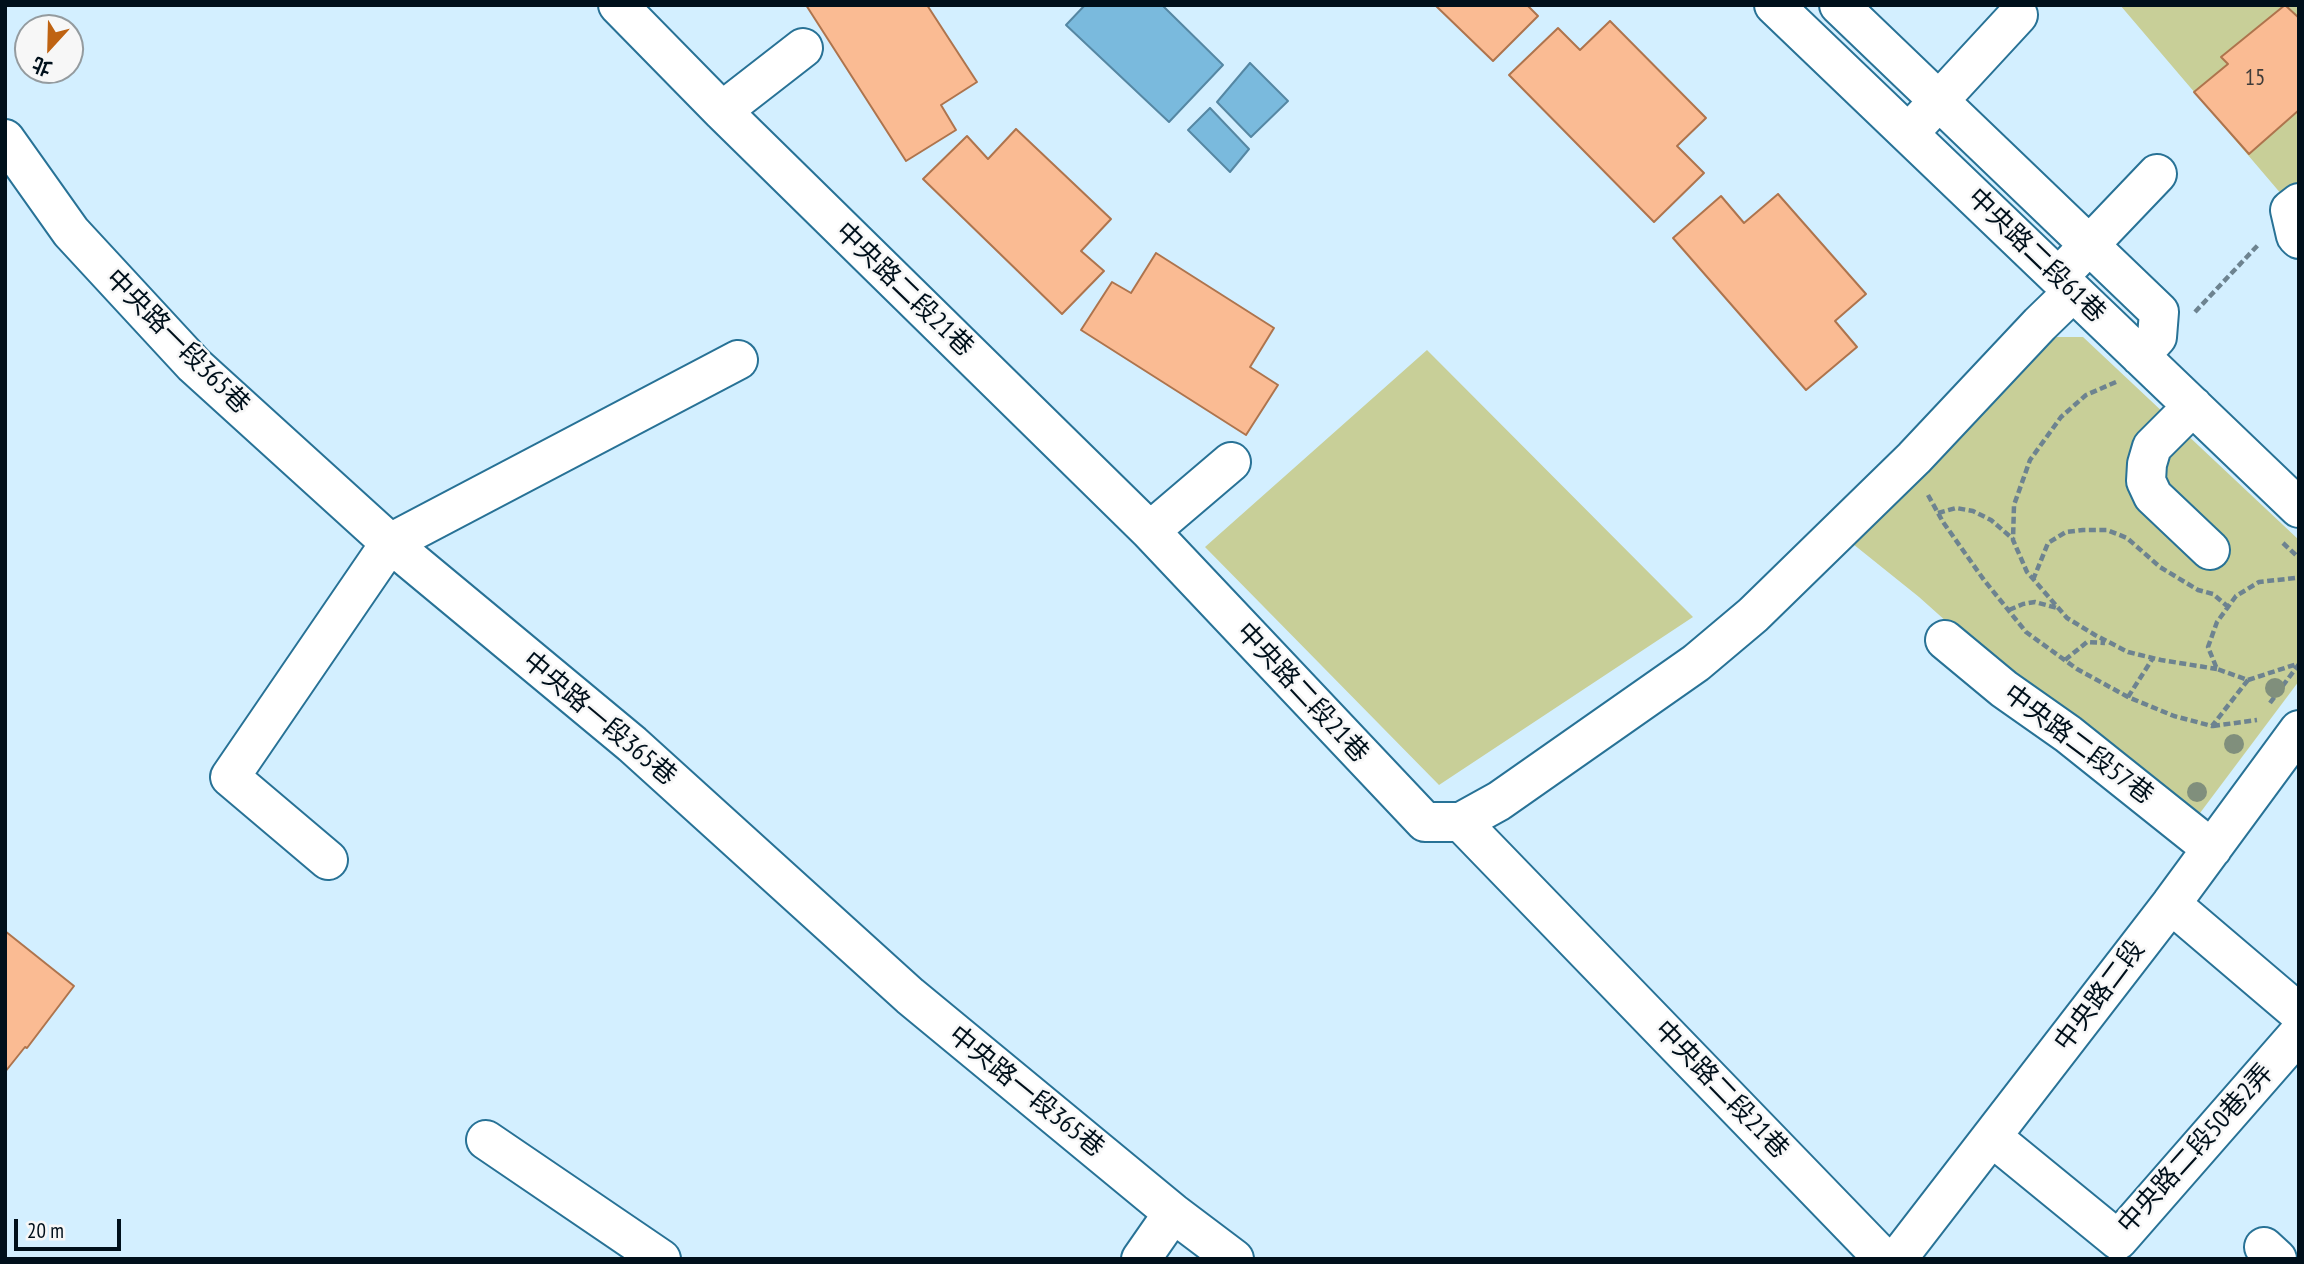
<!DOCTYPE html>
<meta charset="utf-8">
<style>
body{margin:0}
#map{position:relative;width:2304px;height:1264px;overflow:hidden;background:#d3efff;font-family:"PT Sans Narrow","Noto Sans TC",sans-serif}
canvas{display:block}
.frame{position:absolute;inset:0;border:7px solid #00101b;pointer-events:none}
.north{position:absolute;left:14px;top:14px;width:70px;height:70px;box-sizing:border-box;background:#f7f7f7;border:2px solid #949b9f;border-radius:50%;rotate:202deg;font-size:19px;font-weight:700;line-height:28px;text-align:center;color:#00101b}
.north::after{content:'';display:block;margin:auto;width:24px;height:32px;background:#bf6312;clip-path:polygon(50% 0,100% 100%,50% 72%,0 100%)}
.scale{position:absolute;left:14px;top:1219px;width:107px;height:32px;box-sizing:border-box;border:4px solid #00101b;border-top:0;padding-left:9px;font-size:21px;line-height:24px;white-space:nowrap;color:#00101b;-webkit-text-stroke:5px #f7f7f7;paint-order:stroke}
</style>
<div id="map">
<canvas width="2304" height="1264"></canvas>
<div class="frame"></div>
<div class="north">北</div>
<div class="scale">20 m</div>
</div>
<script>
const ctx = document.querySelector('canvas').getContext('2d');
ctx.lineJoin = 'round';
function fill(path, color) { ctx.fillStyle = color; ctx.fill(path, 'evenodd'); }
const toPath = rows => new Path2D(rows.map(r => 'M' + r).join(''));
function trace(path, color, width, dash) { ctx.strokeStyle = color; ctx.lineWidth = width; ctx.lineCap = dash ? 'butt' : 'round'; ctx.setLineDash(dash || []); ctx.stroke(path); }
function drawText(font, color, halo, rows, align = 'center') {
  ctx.font = font + ' "PT Sans Narrow","Noto Sans TC",sans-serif'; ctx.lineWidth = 5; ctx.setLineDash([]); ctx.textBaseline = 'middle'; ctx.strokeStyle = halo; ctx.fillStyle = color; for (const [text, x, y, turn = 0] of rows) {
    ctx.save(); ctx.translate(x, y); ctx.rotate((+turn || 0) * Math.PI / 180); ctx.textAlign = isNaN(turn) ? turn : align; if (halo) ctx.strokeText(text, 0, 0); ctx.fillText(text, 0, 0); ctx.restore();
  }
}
fill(toPath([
 [2120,5,2299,5,2299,193,2288,202],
 [2046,337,2083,337,2299,540,2299,681,2194,821,1994,664,1919,597,1853,544],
 [1427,350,1693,617,1439,785,1205,547]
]), '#c8cf98');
const water = toPath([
 [1085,5,1162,5,1223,65,1169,122,1066,25,1085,5],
 [1250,63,1288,101,1251,137,1217,102,1250,63],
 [1210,108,1249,149,1230,172,1188,130,1210,108]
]);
fill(water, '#7abadd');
trace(water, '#5587a3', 2);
const building = toPath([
 [806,5,927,5,977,82,941,105,956,130,906,161,806,5],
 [1435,5,1527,5,1538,16,1493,61,1435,5],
 [2285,5,2299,18,2299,110,2249,154,2194,92,2228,64,2221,57,2285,5],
 [1610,21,1706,118,1677,146,1704,173,1654,222,1509,75,1558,28,1580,50,1610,21],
 [1016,129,1111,219,1081,251,1104,271,1062,314,923,179,967,136,988,159,1016,129],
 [1778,194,1866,294,1835,321,1857,347,1806,390,1673,238,1721,196,1744,223,1778,194],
 [1156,253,1274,328,1250,367,1278,385,1246,435,1081,330,1112,282,1131,293,1156,253],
 [5,931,74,986,27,1048,25,1047,5,1072,5,931]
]);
fill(building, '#fabb93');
trace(building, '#ae744d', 2);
const minor = toPath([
 [618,5,722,111,1150,531,1425,822,1461,822,1884,1259],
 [1774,5,2299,508],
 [1839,5,2159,312,2157,337,2140,356],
 [722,111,803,48],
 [1921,120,2018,15],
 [5,139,71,232,194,365,390,543,632,744,910,996,1173,1213,1234,1259],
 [2299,203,2290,210,2296,236,2299,239],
 [2072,263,2157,174],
 [2193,406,2152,447,2147,464,2146,481,2153,496,2210,550],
 [1150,531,1231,462],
 [1945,640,2004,689,2068,734,2212,849],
 [1461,822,1499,801,1696,663,1753,615,1914,458,2040,324,2073,292],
 [328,860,230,777,390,543,738,360],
 [2171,904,2299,1013],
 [1992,1137,2118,1240,2299,1033],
 [486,1140,661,1259],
 [2264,1247,2277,1259],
 [1141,1259,1173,1213],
 [1897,1259,2171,904,2299,730]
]);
trace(minor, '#287296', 42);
trace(toPath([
 [2195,312,2259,244],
 [2116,382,2086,395,2061,417,2030,460,2014,505,2013,540,2027,572,2067,618,2095,635,2128,652,2161,660,2217,669],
 [1928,495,1943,522,1984,580,2026,632,2077,669,2128,697,2174,716,2212,726,2248,680,2217,669,2208,647,2217,622,2236,596,2259,582,2295,578,2299,580],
 [1938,513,1956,508,1973,511,1991,520,2013,539],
 [2283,543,2299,558],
 [2033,580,2048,543,2066,532,2083,530,2107,530,2127,538,2160,567,2198,590,2213,594,2227,606],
 [2009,610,2023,604,2035,602,2057,608],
 [2065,660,2087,642,2105,643],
 [2248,680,2297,664],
 [2128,697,2153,658],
 [2270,703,2299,664],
 [2213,726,2257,720]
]), '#6d8390', 4.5, [7, 3.5]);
trace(minor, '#fff', 38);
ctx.fillStyle = '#808f7c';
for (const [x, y] of [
 [2275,688],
 [2234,744],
 [2197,792]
]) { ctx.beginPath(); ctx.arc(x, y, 10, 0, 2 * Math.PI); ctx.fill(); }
drawText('23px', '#3e3b39', null, [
 ["15",2255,78]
]);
drawText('26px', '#00101b', '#f7f7f7', [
 ["中央路二段61巷",2036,256,44],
 ["中央路二段21巷",904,290,44],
 ["中央路一段365巷",177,342,45],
 ["中央路二段21巷",1302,693,47],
 ["中央路一段365巷",599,719,40],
 ["中央路二段57巷",2078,745,37],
 ["中央路二段",2100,996,-53],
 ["中央路二段21巷",1721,1090,46],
 ["中央路一段365巷",1026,1092,39],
 ["中央路二段50巷2弄",2196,1149,-48]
]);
</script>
